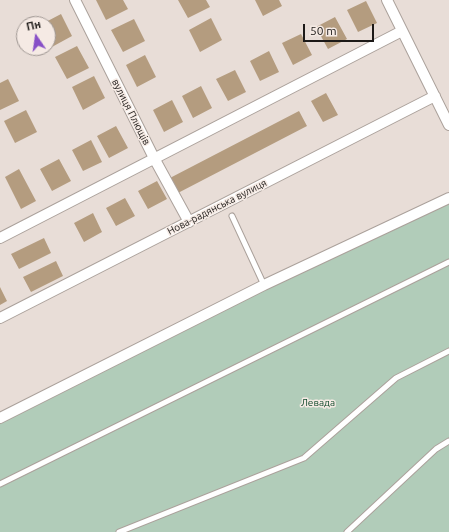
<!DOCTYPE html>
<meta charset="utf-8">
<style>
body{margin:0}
#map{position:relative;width:449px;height:532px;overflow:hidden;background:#e8ddd7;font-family:Ubuntu,sans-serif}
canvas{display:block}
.north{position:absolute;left:16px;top:16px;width:40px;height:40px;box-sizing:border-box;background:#f5eae4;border:1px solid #9e9692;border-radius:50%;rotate:347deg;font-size:11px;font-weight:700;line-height:16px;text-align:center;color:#1c1917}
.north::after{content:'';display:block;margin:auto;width:14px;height:18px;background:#8750c7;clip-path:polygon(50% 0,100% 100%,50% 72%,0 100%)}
.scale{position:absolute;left:303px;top:24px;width:71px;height:18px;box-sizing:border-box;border:2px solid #1c1917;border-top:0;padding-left:5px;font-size:12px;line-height:14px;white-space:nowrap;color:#1c1917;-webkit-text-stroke:3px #f5eae4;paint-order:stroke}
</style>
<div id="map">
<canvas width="449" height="532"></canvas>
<div class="north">Пн</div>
<div class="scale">50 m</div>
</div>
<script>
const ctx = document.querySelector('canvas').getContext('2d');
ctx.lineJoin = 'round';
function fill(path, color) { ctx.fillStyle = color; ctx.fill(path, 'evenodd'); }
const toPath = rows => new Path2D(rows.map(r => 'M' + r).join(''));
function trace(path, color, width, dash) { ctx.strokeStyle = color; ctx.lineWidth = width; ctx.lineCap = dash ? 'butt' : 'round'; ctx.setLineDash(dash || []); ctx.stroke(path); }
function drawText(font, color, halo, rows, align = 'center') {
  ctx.font = font + ' Ubuntu,sans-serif'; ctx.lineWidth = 3; ctx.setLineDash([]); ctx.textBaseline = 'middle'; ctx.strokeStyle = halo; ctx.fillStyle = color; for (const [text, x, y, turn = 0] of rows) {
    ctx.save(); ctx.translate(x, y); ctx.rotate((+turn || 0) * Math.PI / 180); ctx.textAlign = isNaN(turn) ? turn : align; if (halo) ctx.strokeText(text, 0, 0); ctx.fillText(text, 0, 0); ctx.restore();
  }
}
fill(toPath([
 [449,198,449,532,0,532,0,418]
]), '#b1ccb9');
fill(toPath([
 [96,0,123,0,128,9,106,20],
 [178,0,206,0,210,7,188,18],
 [255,0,279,0,282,6,263,16],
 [366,1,377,23,358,32,347,10],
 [61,14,72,36,50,48,48,44,48,24,42,24],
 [335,17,347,39,328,49,316,27],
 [211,18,222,40,200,52,189,30],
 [134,19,145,41,123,52,111,30],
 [301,34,312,55,293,65,282,43],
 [77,46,89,68,67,79,55,57],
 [269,51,279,72,260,81,250,61],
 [145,55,156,77,137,87,126,65],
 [235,70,246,92,228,101,216,79],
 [94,76,105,98,83,110,72,87],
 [8,79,19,101,0,110,0,83],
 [201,86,212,108,193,118,182,96],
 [326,93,338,115,323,122,311,101],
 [172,100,183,122,164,132,153,110],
 [26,110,37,132,15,143,4,121],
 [299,111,307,126,176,194,168,179],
 [116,126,128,148,109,158,97,136],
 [91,140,102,162,83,171,72,150],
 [59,159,71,181,52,191,40,169],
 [19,169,36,201,21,209,5,177],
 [157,181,167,199,148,209,138,191],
 [125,198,135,216,116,226,106,208],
 [93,213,102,232,84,242,74,223],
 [44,238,51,253,19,269,11,254],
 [56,261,63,276,31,292,23,277],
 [0,287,7,301,0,305]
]), '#b49c7f');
const lane = toPath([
 [232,216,264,285],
 [0,484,449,262],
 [119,532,304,458,396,378,449,351],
 [347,532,436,449,449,441]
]);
const street = toPath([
 [75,0,154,158,189,222],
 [387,0,449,125],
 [0,238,402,31],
 [0,318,435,96],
 [0,418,264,285,449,198]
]);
trace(lane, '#aba19b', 7);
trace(street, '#aba19b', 12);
trace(lane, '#fff', 5);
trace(street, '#fff', 10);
drawText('10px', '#1c1917', '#f5eae4', [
 ["вулиця Плющів",131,112,63],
 ["Нова-радянська вулиця",217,207,-27]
]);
drawText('10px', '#0e492a', '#f5eae4', [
 ["Левада",318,403]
]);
</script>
